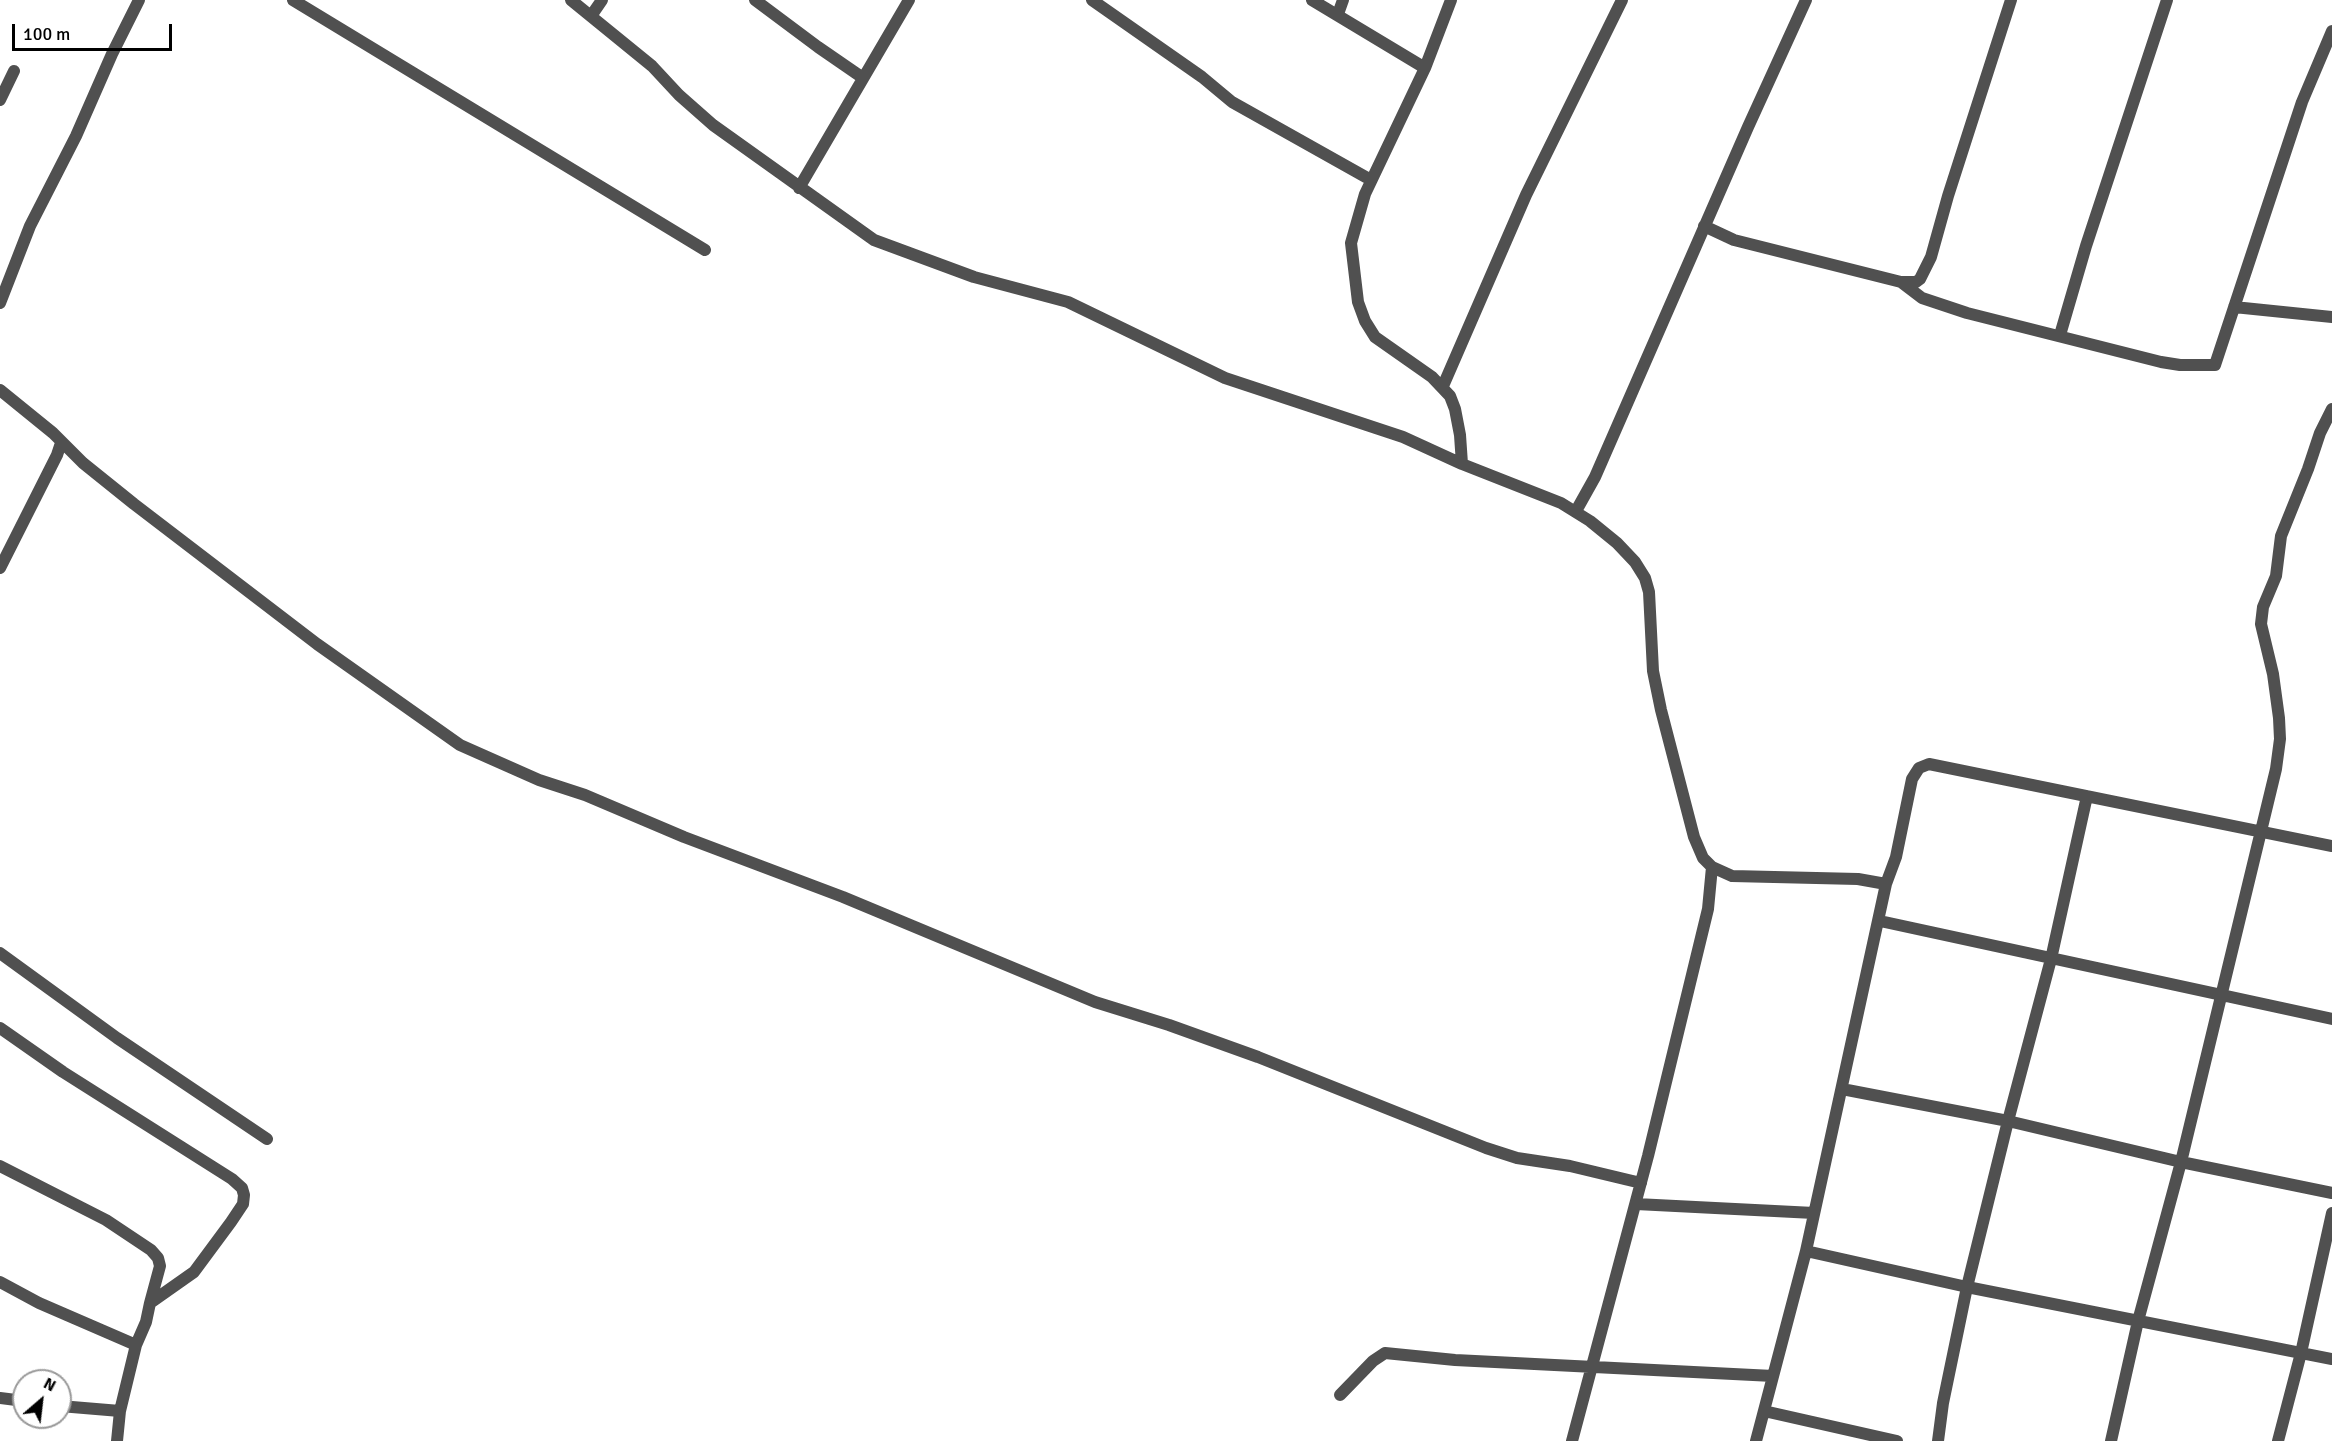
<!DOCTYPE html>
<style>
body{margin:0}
#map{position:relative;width:2332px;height:1441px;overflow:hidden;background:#fff;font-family:Signika,sans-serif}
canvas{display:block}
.north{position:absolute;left:12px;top:1369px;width:60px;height:60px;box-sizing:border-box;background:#fff;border:2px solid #999;border-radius:50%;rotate:28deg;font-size:16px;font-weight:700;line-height:24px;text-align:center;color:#000}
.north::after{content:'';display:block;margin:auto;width:21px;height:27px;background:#000;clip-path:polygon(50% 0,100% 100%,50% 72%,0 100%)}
.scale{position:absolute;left:12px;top:24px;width:160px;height:27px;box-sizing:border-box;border:3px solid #000;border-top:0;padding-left:8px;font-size:18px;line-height:21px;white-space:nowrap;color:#000;-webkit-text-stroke:4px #fff;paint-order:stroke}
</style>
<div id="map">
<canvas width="2332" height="1441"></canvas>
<div class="north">N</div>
<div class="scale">100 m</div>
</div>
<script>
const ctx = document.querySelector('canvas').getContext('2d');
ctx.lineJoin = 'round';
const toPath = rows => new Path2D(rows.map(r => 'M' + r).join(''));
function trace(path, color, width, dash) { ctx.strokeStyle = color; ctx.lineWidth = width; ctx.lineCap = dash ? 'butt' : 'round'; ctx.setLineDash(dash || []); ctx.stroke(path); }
trace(toPath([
 [293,0,705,250],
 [571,0,652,66,679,95,713,125,874,240,974,277,1068,302,1225,378,1403,437,1462,464,1561,503,1590,521,1617,543,1635,562,1645,578,1649,592,1653,671,1661,710,1694,837,1703,858,1712,867,1732,876,1858,879,1886,884,1806,1251,1756,1441],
 [755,0,818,47,863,78],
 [1092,0,1202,77,1232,102,1371,180],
 [1312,0,1425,68],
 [1451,0,1425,68,1365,194,1351,243,1358,302,1365,321,1375,337,1432,377,1450,396,1455,409,1460,435,1462,464],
 [1338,14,1343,0],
 [591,16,602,0],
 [0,100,14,71],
 [799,188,909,0],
 [1704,226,1734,240,1901,282,1916,282,1920,279,1931,257,1948,196,2011,0],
 [1901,282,1922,298,1967,313,2161,362,2180,365,2215,365,2302,102,2332,31],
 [0,303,30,226,76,136,112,54,139,0],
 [2234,307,2332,317],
 [2060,335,2086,246,2167,0],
 [1443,386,1526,195,1622,0],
 [0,390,53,433,83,463,134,504,317,644,460,745,539,780,585,795,684,837,843,897,1095,1002,1169,1025,1258,1057,1486,1148,1517,1158,1570,1166,1641,1183],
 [1576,511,1595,477,1748,127,1806,0],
 [0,568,57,455,61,443],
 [1886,884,1896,857,1912,779,1919,768,1929,764,2332,846],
 [1880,921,2332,1019],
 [0,953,117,1038,267,1139],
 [0,1028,63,1072,232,1179,242,1188,244,1195,243,1204,231,1222,194,1272,150,1303,146,1322,136,1345,120,1411,117,1441],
 [1842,1089,2008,1121,2181,1162,2332,1193],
 [0,1166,106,1220,151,1250,158,1258,160,1266,150,1303],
 [1636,1204,1814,1213],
 [1806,1251,1967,1287,2332,1359],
 [0,1282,39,1303,136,1345],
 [1340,1395,1373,1361,1385,1353,1455,1360,1773,1376],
 [0,1398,24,1401],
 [60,1406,120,1411],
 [1764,1411,1897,1441],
 [1572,1441,1648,1156,1708,909,1712,867],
 [1938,1441,1943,1403,1967,1287,2008,1121,2051,959,2087,796],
 [2111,1441,2138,1321,2181,1162,2276,769,2280,739,2279,718,2273,674,2261,624,2263,607,2276,576,2281,536,2308,469,2320,433,2332,409],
 [2278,1441,2301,1353,2332,1213]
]), '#505050', 12);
</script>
